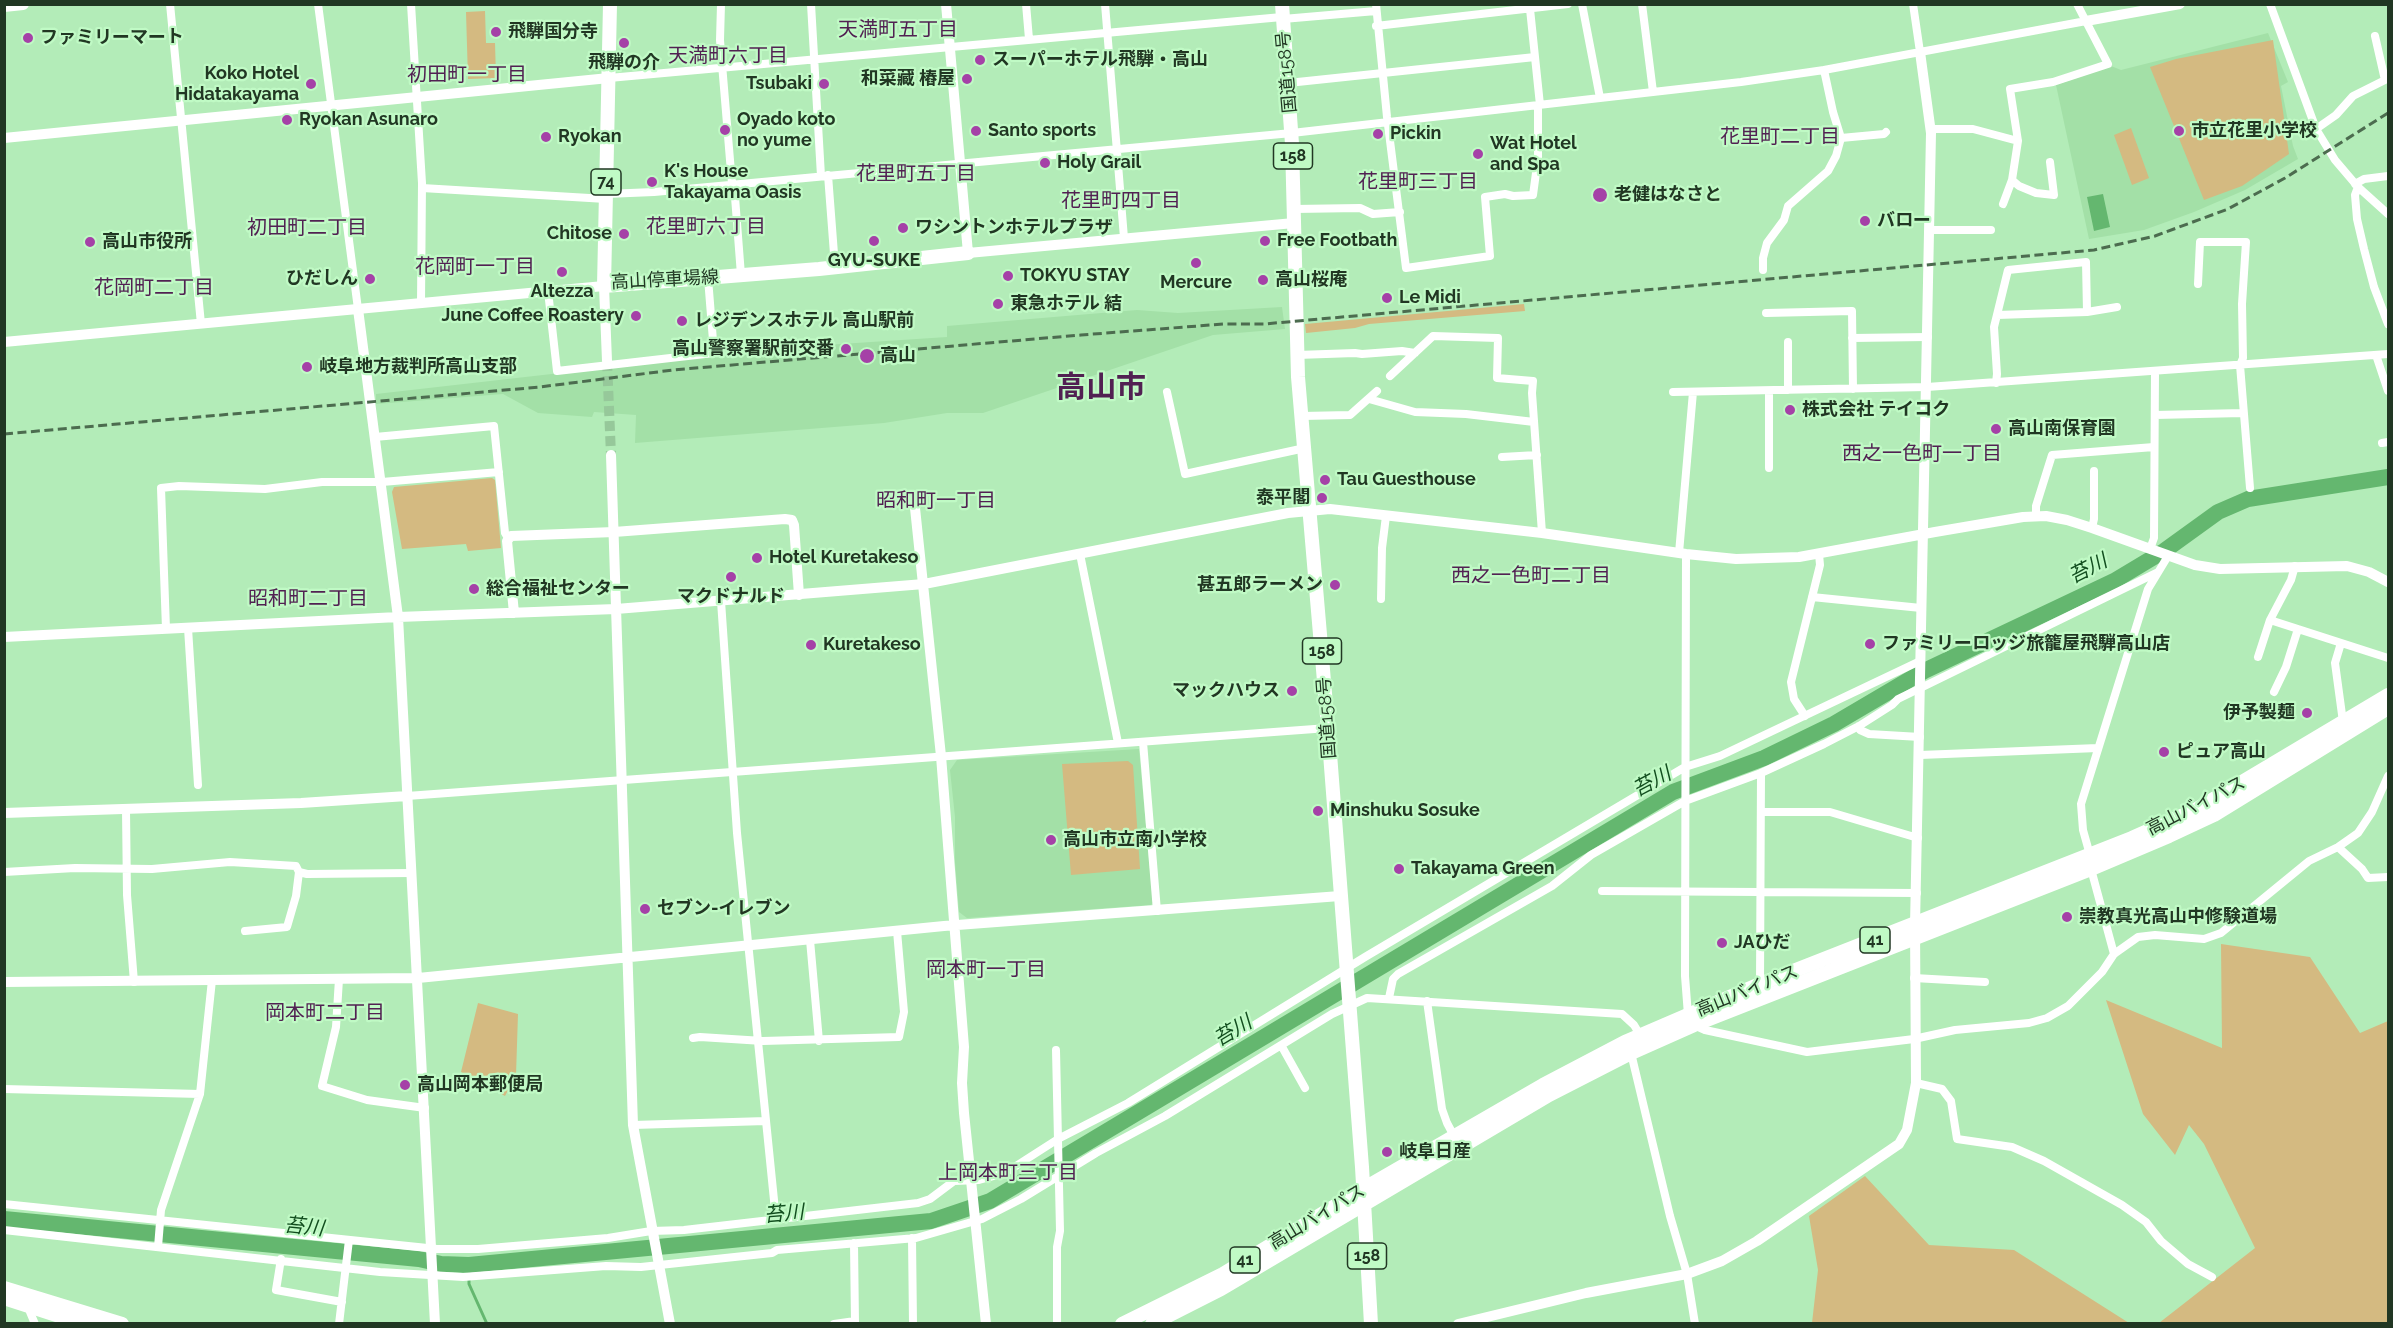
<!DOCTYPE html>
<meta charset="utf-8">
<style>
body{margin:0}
#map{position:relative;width:2393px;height:1328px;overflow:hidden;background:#b3ecb8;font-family:Raleway,sans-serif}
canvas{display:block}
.frame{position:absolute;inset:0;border:6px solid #213723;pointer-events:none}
</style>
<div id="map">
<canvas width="2393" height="1328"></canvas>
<div class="frame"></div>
</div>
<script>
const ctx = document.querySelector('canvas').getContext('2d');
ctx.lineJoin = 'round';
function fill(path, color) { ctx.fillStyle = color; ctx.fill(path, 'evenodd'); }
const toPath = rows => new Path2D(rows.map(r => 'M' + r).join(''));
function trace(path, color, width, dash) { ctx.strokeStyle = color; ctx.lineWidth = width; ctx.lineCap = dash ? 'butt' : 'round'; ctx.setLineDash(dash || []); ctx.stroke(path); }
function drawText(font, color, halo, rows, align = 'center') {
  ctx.font = font + ' Raleway,"Noto Sans JP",sans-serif'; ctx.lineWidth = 4.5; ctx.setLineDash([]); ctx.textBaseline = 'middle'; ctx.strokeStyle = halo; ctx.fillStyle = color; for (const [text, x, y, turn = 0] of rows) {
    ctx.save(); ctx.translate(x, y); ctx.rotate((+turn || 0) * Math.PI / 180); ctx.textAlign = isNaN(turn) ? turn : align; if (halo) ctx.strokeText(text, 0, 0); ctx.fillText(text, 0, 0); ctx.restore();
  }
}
fill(toPath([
 [2268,33,2288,82,2281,86,2293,146,2298,159,2245,190,2194,212,2144,230,2089,239,2056,85,2111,66,2121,70],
 [1282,307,1285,329,1213,335,983,413,947,413,884,423,635,443,636,415,594,412,592,417,538,413,503,394,376,404,376,394,780,348,947,337,947,326,1137,310,1178,313],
 [1139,749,1153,903,1151,905,967,918,959,912,955,862,955,817,950,770,957,760]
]), '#a3e0a7');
fill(toPath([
 [485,11,486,43,495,43,496,78,468,79,466,12],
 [2273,40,2289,154,2242,186,2204,200,2150,67,2176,59],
 [2131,128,2149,178,2132,185,2114,135],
 [1524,304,1525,311,1369,324,1355,328,1306,333,1305,324],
 [492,478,495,480,501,548,468,551,466,544,402,549,392,492,394,487],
 [1128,761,1133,765,1140,869,1071,875,1062,764],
 [2221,944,2310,957,2360,1033,2388,1021,2388,1323,2159,1323,2255,1248,2204,1144,2189,1125,2175,1155,2143,1114,2106,1000,2222,1048],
 [478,1003,518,1014,516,1075,505,1096,461,1072],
 [1865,1176,1929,1245,2014,1250,2129,1323,1812,1323,1818,1270,1809,1216]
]), '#d4ba81');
fill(toPath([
 [2103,194,2110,227,2094,231,2087,197]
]), '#64b76f');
trace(toPath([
 [469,1265,469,1284,487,1324]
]), '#64b76f', 3);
trace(toPath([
 [4,1219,419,1259,441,1264,469,1265,931,1221,990,1201,1673,792,1764,758,1834,724,1924,671,2114,581,2164,551,2218,512,2248,499,2388,477]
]), '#64b76f', 16);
trace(toPath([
 [607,361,611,455]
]), '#96c89a', 10, [10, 5]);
trace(toPath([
 [170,4,201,324],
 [318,4,358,309],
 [411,4,422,183,421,303],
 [721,4,720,40,732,184],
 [811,4,821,176],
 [1026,4,1029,39],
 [1105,4,1124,238],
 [1376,4,1387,117,1406,268,1490,256,1485,197,1505,194,1513,196,1533,195,1538,158,1538,105],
 [1582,4,1600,98],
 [1642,4,1653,92],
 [1913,4,1920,52],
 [2270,4,2316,129,2335,160,2358,187,2388,214],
 [1530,9,1540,105],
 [1283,19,1376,11],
 [1376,26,1568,4],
 [1824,70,1833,112,1841,138],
 [609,78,1282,17],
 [1288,83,1535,57],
 [1931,129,1973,129,2018,141,2010,89,2053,82,2108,64,2077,4],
 [2316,129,2336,115,2353,96,2385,80,2375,36],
 [828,175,835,267],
 [2012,180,2019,186,2036,193,2054,195,2050,162],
 [734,184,741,275],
 [2355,184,2364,179,2388,176],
 [2358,187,2355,195,2357,219,2364,249,2374,287,2388,324],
 [422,188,606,199],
 [606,194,654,192,1292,133,1741,82,1824,70,2086,21],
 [2003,204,2012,180,2018,141],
 [1294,209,1360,208,1373,214,1400,212],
 [1930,230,1991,230],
 [1763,270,1763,258,1767,243,1784,220,1788,206,1828,171,1836,156,1841,138,1884,134,1886,132],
 [2198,284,2200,242,2246,242,2242,304,2243,358,2240,365,2250,488],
 [548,291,557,371,714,353,708,278],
 [2087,312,2117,307],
 [1766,313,1852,311,1853,389],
 [1852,338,1928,337],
 [1788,342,1788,390],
 [1297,355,1355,353,1362,354,1402,351,1415,353],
 [2376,355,2388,391],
 [1390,376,1433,336,1498,338,1497,378,1533,381,1532,393,1542,533],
 [1996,383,1997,374,1994,327,2008,270,2086,262,2087,312,1997,315],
 [1167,392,1185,474,1305,448],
 [1673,392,1927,387,2388,354],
 [1369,399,1415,412,1466,414,1534,422],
 [2155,415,2243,413],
 [1302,416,1350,415,1377,391],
 [375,437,494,426,505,533,508,538],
 [2382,443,2388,442],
 [1502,457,1537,455],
 [1769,468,1769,391],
 [2036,516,2036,506,2052,455,2154,447],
 [2092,528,2094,519,2094,471],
 [2150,549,2154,538,2155,371],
 [1679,553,1693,392],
 [1080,554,1118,743],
 [1686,554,1685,976,1688,1015,1694,1025,1705,1030,1807,1052,1914,1039,1955,1030,2029,1023,2047,1018,2068,1006,2102,972,2114,954,2138,937,2155,935,2204,939,2221,933,2309,861,2338,847,2358,833,2372,812,2388,776],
 [1812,597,1921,608],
 [1381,599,1382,548,1386,516],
 [721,601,737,833,776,1220],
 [2270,620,2388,658],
 [188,628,198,785],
 [166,629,161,488,179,486,265,489,322,482,382,482,499,472],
 [2341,643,2335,663,2343,722],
 [2258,657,2270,620,2291,580,2295,566],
 [2274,692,2286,667,2298,629],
 [1805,716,1794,699,1791,682,1820,565,1819,554],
 [1859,726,1860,730,1869,734,1920,737],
 [1143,742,1157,911],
 [1920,755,2098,748],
 [407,796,1328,728],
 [126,810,127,895,134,982],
 [1761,812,1830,812,1918,838],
 [2338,847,2362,869,2368,878,2388,877],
 [2090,855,2083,830,2081,804,2148,589,2168,556],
 [2091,869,2114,954],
 [4,872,75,868,152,869,230,862,296,866,299,872,307,874,411,873],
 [1602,891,1917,893],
 [245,931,287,927,296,896,299,872],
 [810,940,819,1041],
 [1914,978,1985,982],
 [339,979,336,1027,322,1086,367,1100,425,1108],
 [1760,984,1761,773],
 [1389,998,1393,979,1398,974,1552,886,1591,855,1685,801,1761,773,1824,744,1859,726,1892,705,1898,699,2156,573],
 [1427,1001,1442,1109,1447,1123,1454,1136],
 [693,1038,700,1037,763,1041,899,1037,904,1012,897,931],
 [1281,1045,1305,1088],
 [1056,1050,1060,1231,1057,1247,1057,1324],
 [1631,1053,1670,1216,1687,1274,1695,1324],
 [1916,1083,1942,1089,1951,1101,1957,1139,2012,1147,2044,1161,2122,1205,2146,1222,2161,1241,2188,1264,2212,1277],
 [4,1089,200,1094],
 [633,1125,766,1121],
 [4,1204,437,1249,478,1249,608,1238,651,1231,684,1230,918,1203,930,1199,954,1181,979,1180,1005,1173,1058,1139,1128,1103,1365,957,1685,767,1720,756,1920,661],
 [4,1230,380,1272,463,1277,606,1266,641,1267,772,1253,777,1250,916,1238,982,1219,1021,1199,1096,1153,1165,1116,1332,1014,1367,998,1622,1014,1634,1025,1640,1035],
 [912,1238,913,1324],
 [854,1243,855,1324],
 [158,1247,161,1210,200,1094,212,980],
 [281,1259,276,1290,342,1302],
 [32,1307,30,1312,35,1324],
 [339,1324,349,1240],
 [834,1324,855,1321]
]), '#fff', 8);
trace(toPath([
 [946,4,968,253,1294,223],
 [2086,21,2180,4],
 [4,138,609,78],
 [358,309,398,617,435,1324],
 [4,342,604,286,607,361],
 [611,455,633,1125,670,1324],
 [915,508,941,756,964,1047,962,1083,964,1113,986,1324],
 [514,613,507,541,511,536,614,532,785,519,792,520,794,525,799,595],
 [4,637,398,617,616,609,924,584,1288,513,1330,509,1542,533,1686,554,1736,559,1799,557,1935,532,2023,517,2046,516,2067,520,2092,528,2195,565,2220,569,2347,566,2369,572,2388,582],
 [4,813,301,803,407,796],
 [4,982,418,978,944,926,1340,896],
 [1458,1324,1586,1293,1687,1274,1722,1261,1757,1241,1899,1144,1907,1130,1916,1083,1915,925,1931,133,1920,52]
]), '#fff', 10);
trace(toPath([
 [4,6,23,4]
]), '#fff', 12);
trace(toPath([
 [610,4,604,286,819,269,968,253]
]), '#fff', 14);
trace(toPath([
 [1282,4,1292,144,1298,377,1328,728,1362,1167,1371,1324],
 [4,1288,122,1324],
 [4,1298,84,1324],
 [1122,1324,1223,1274,1363,1189,1543,1085,1625,1042,1760,984,2132,838,2195,810,2388,695],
 [1152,1324,1221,1289,1549,1095,1631,1053,1694,1025,2091,869,2169,836,2214,815,2388,708]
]), '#fff', 14);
trace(toPath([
 [4,434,540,387,673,370,1081,335,1224,324,1264,324,2094,250,2155,236,2228,209,2285,178,2388,113]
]), '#4c6c4f', 3, [9, 4.5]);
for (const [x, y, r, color] of [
 [496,32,6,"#a541a7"],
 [28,38,6,"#a541a7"],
 [624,43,6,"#a541a7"],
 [980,60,6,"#a541a7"],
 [967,79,6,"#a541a7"],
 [311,84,6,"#a541a7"],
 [824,84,6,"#a541a7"],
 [287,120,6,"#a541a7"],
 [725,130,6,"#a541a7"],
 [976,131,6,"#a541a7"],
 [2179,131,6,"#a541a7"],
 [1378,134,6,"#a541a7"],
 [546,137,6,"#a541a7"],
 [1478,154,6,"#a541a7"],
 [1045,163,6,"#a541a7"],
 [652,182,6,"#a541a7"],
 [1600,195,8,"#a541a7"],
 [1865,221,6,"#a541a7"],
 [903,228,6,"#a541a7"],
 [624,234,6,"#a541a7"],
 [874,241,6,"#a541a7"],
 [1265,241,6,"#a541a7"],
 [90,242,6,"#a541a7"],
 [1196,263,6,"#a541a7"],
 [562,272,6,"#a541a7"],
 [1008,276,6,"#a541a7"],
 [370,279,6,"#a541a7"],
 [1263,280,6,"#a541a7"],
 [1387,298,6,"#a541a7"],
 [998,304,6,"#a541a7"],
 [636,316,6,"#a541a7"],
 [682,321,6,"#a541a7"],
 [846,349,6,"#a541a7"],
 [867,356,8,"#a541a7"],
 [307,367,6,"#a541a7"],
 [1790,410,6,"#a541a7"],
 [1996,429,6,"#a541a7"],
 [1325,480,6,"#a541a7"],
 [1322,498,6,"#a541a7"],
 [757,558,6,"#a541a7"],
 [731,577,6,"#a541a7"],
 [1335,585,6,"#a541a7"],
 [474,589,6,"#a541a7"],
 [1870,644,6,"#a541a7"],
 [811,645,6,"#a541a7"],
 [1292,691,6,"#a541a7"],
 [2307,713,6,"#a541a7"],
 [2164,752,6,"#a541a7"],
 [1318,811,6,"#a541a7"],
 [1051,840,6,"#a541a7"],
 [1399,869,6,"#a541a7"],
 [645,909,6,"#a541a7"],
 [2067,917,6,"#a541a7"],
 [1722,943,6,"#a541a7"],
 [405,1085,6,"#a541a7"],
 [1387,1152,6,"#a541a7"]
]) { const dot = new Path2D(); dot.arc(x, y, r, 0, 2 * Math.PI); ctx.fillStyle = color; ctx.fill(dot); trace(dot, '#c0fac5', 2); }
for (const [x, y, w] of [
 [1293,156,39],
 [606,182,30],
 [1322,651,39],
 [1875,940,30],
 [1367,1256,39],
 [1245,1260,30]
]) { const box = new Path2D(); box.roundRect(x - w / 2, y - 13, w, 26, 4.5); ctx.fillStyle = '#c0fac5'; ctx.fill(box); trace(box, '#213723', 1.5); }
drawText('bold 16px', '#213723', null, [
 ["158",1293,156],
 ["74",606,182],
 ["158",1322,651],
 ["41",1875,940],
 ["158",1367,1256],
 ["41",1245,1260]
]);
drawText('bold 18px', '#213723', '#c0fac5', [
 ["飛騨国分寺",508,32],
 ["ファミリーマート",40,38],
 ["スーパーホテル飛騨・高山",992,60],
 ["飛騨の介",624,63,"center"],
 ["Koko Hotel",299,74,"right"],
 ["Hidatakayama",299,95,"right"],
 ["和菜藏 樁屋",955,79,"right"],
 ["Tsubaki",812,84,"right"],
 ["Ryokan Asunaro",299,120],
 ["Oyado koto",737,120],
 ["no yume",737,141],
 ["Santo sports",988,131],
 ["市立花里小学校",2191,131],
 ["Pickin",1390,134],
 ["Ryokan",558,137],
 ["Wat Hotel",1490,144],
 ["and Spa",1490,165],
 ["Holy Grail",1057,163],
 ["K's House",664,172],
 ["Takayama Oasis",664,193],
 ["老健はなさと",1614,195],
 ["バロー",1877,221],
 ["ワシントンホテルプラザ",915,228],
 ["Chitose",612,234,"right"],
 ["Free Footbath",1277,241],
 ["高山市役所",102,242],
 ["GYU-SUKE",874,261,"center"],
 ["TOKYU STAY",1020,276],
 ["ひだしん",358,279,"right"],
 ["高山桜庵",1275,280],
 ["Mercure",1196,283,"center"],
 ["Altezza",562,292,"center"],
 ["Le Midi",1399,298],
 ["東急ホテル 結",1010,304],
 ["June Coffee Roastery",624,316,"right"],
 ["レジデンスホテル 高山駅前",694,321],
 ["高山警察署駅前交番",834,349,"right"],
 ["高山",880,356],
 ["岐阜地方裁判所高山支部",319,367],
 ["株式会社 テイコク",1802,410],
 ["高山南保育園",2008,429],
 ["Tau Guesthouse",1337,480],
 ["泰平閣",1310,498,"right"],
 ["Hotel Kuretakeso",769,558],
 ["甚五郎ラーメン",1323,585,"right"],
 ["総合福祉センター",486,589],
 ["マクドナルド",731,597,"center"],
 ["ファミリーロッジ旅籠屋飛騨高山店",1882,644],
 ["Kuretakeso",823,645],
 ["マックハウス",1280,691,"right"],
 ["伊予製麺",2295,713,"right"],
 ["ピュア高山",2176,752],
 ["Minshuku Sosuke",1330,811],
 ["高山市立南小学校",1063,840],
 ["Takayama Green",1411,869],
 ["セブン-イレブン",657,909],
 ["崇教真光高山中修験道場",2079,917],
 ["JAひだ",1734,943],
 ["高山岡本郵便局",417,1085],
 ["岐阜日産",1399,1152]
], 'left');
drawText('18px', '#213723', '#c0fac5', [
 ["国道158号",1287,72,-95],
 ["高山停車場線",665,280,-3],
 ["国道158号",1327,718,-94],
 ["高山バイパス",2196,806,-27],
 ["高山バイパス",1747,991,-22],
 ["高山バイパス",1317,1217,-31]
]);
drawText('20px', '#512152', '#c0fac5', [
 ["天満町五丁目",898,30],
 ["天満町六丁目",728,56],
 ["初田町一丁目",467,75],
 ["花里町二丁目",1780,137],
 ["花里町五丁目",916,174],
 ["花里町三丁目",1418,182],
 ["花里町四丁目",1121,201],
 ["花里町六丁目",706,227],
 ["初田町二丁目",307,228],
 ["花岡町一丁目",475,267],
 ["花岡町二丁目",154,288],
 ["西之一色町一丁目",1922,454],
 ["昭和町一丁目",936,501],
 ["西之一色町二丁目",1531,576],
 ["昭和町二丁目",308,599],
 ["岡本町一丁目",986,970],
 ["岡本町二丁目",325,1013],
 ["上岡本町三丁目",1008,1173]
]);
drawText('italic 20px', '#124e1f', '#c0fac5', [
 ["苔川",2088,569,-27],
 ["苔川",1652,782,-28],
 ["苔川",1233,1031,-31],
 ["苔川",784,1214,-5],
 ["苔川",304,1227,6]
]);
drawText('bold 30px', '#512152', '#c0fac5', [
 ["高山市",1101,388]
]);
</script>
